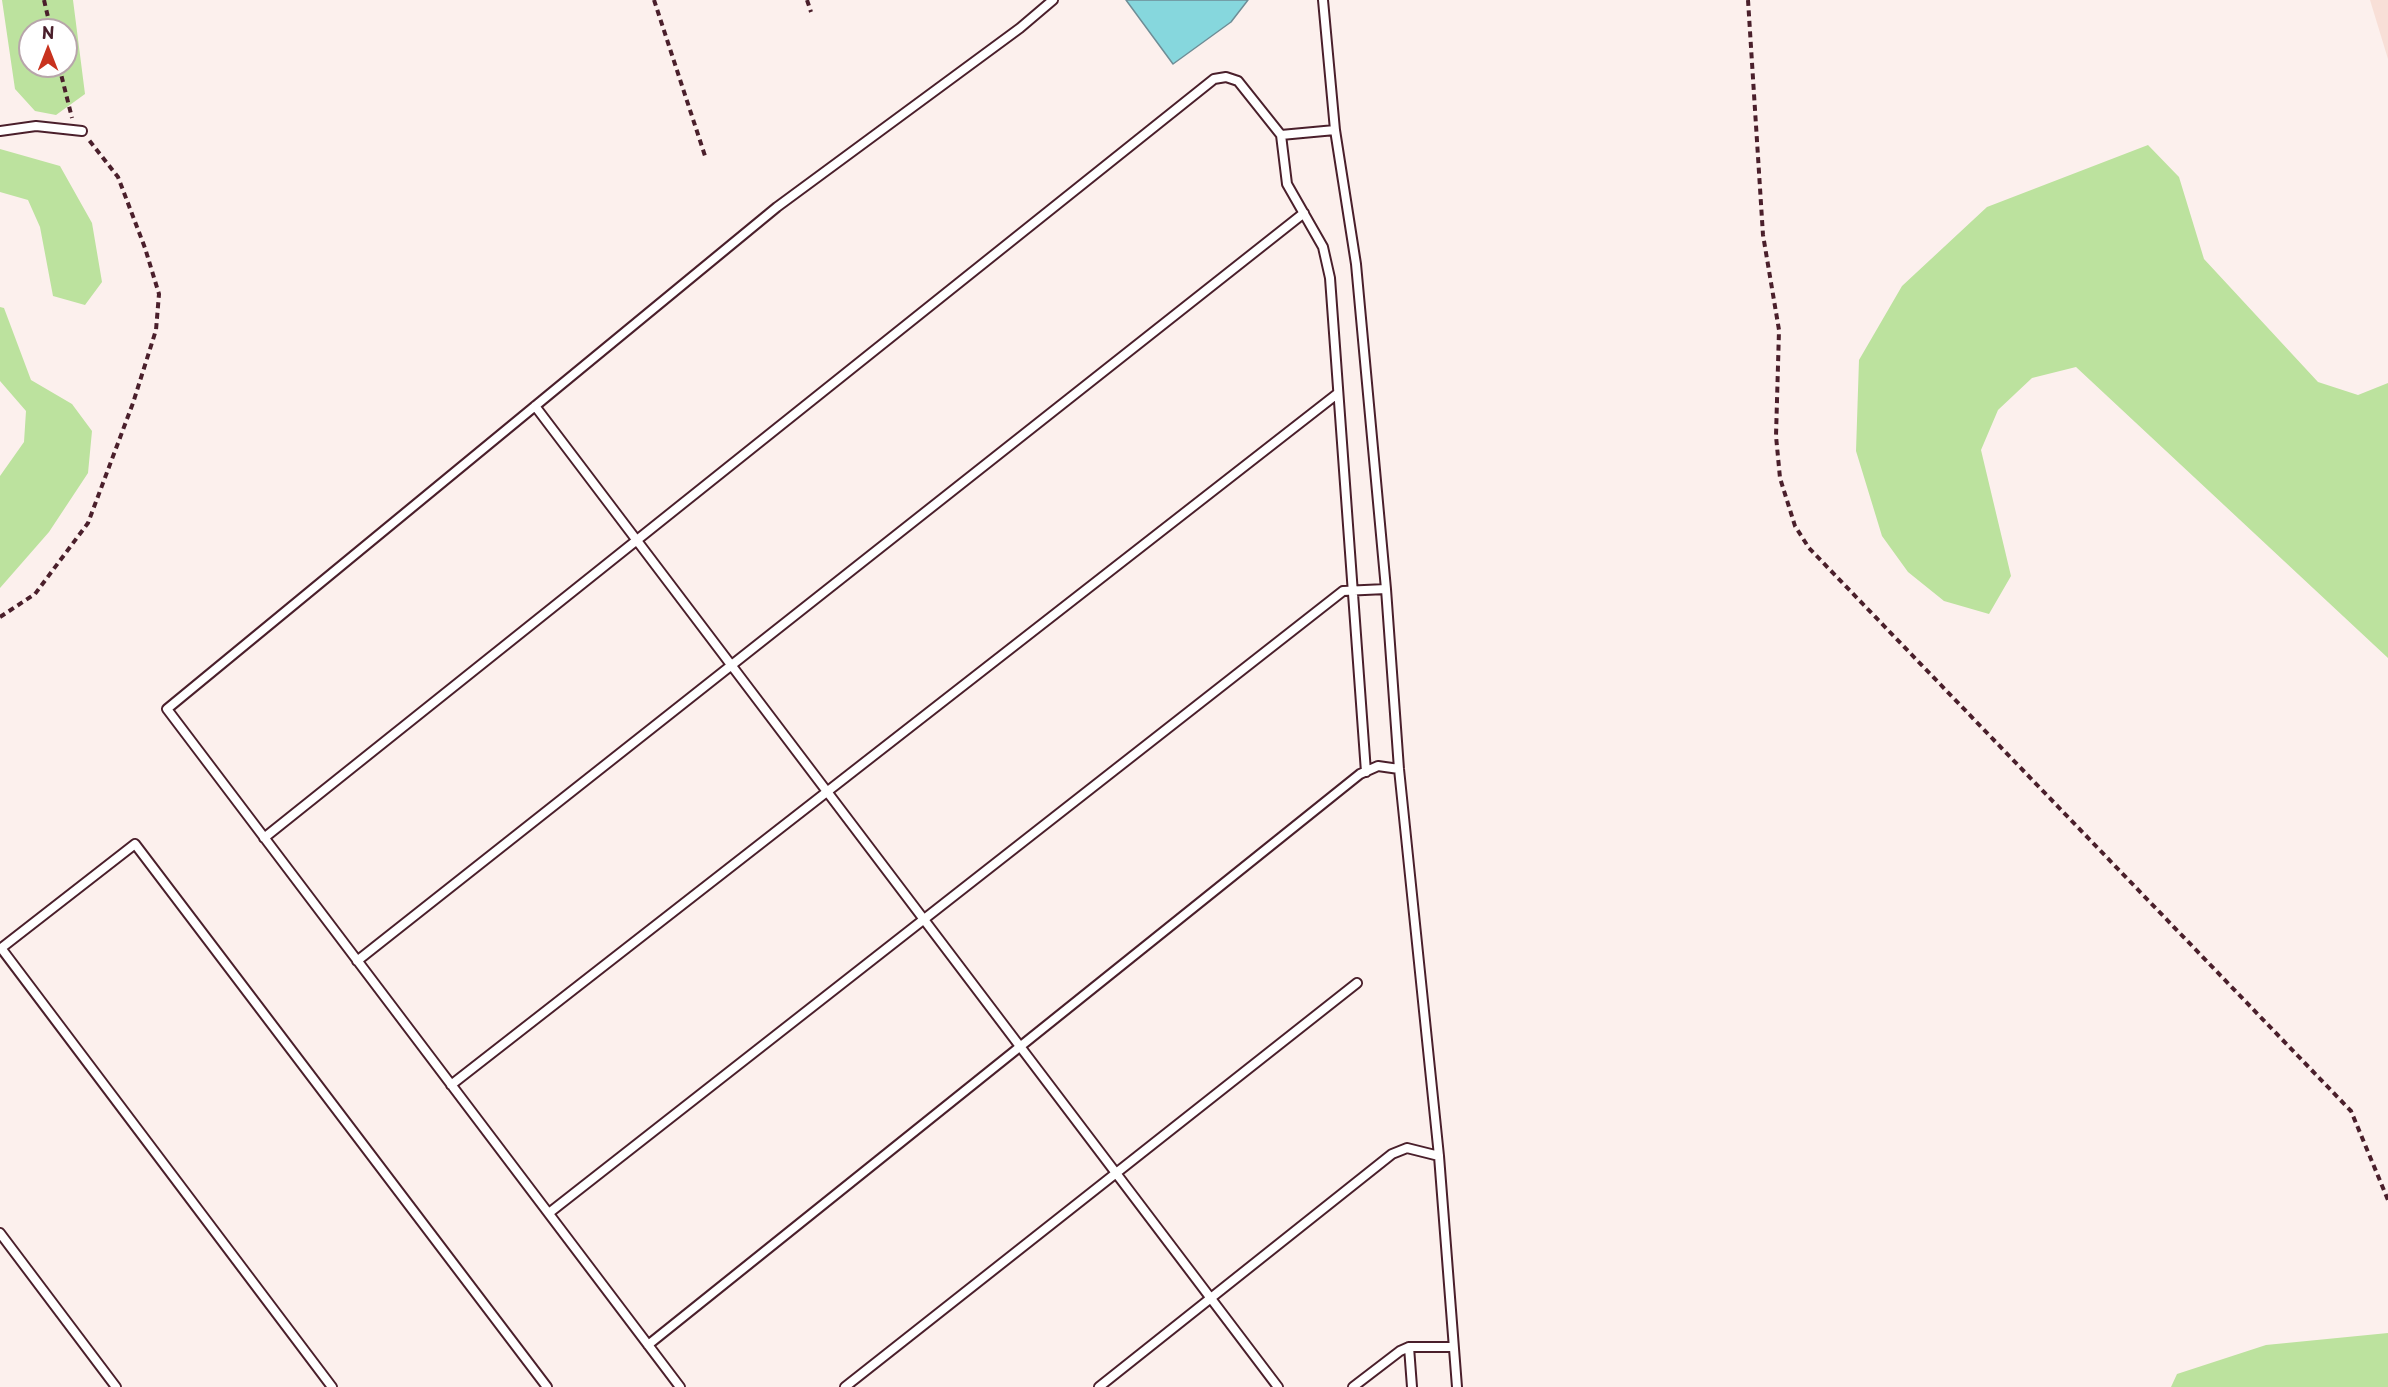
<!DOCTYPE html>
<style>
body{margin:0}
#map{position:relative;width:2388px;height:1387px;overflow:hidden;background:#fcf0ed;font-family:"Playpen Sans",sans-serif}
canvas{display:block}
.north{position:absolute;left:18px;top:18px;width:60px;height:60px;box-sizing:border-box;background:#fff;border:2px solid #b7a5aa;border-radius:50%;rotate:0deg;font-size:16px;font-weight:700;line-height:24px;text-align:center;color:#4a1f2b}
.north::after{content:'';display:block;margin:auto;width:21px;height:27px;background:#c8321e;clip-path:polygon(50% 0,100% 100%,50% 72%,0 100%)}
</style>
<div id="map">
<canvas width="2388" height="1387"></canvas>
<div class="north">N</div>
</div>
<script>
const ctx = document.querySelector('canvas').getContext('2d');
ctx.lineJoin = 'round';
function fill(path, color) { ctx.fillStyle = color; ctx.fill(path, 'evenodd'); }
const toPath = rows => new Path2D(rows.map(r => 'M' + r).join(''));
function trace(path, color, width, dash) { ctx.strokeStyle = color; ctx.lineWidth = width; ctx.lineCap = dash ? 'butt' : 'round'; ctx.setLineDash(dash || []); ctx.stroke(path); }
fill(toPath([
 [2370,0,2388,0,2388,59]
]), '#f8dfd7');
fill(toPath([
 [2,0,73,0,85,94,56,115,35,111,15,89],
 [30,30,66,30,66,66,30,66],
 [2148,145,2179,177,2204,259,2318,382,2358,395,2388,383,2388,658,2076,367,2032,378,1998,410,1981,450,2011,576,1989,614,1944,601,1908,572,1882,536,1856,451,1859,360,1902,286,1987,207],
 [0,149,60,166,92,223,102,282,85,305,53,296,40,227,28,200,0,192],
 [0,307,4,308,31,380,72,404,92,431,88,473,49,532,0,588,0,476,24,442,26,411,0,381],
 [2388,1333,2388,1387,2171,1387,2177,1374,2266,1345]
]), '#bce29e');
const water = toPath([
 [1126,0,1248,0,1231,22,1173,64,1126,0]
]);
fill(water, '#86d7dd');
trace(water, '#6e8d96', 1.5);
const service = toPath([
 [1323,0,1335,130,1356,264,1386,589,1399,769,1439,1156,1457,1387],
 [0,131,36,126,82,131],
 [1281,135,1335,130],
 [535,406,1278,1387],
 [264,838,1214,79,1226,77,1238,81,1281,135,1287,184,1323,247,1330,278,1366,772],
 [1,948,332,1387],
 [0,949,135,844,547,1387],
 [357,961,1304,213],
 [451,1085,1337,394],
 [549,1213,1343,591,1386,589],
 [0,1233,116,1387],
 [648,1345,1360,774,1378,766,1399,769],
 [1409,1347,1412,1387],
 [680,1387,167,709,777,207,1020,28,1053,0],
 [845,1387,1357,983],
 [1099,1387,1392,1154,1407,1148,1439,1156],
 [1353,1387,1400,1351,1409,1347,1453,1347]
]);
trace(service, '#4a1f2b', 12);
trace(toPath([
 [44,0,51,30],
 [654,0,706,159],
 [807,0,811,12],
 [1748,0,1763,235,1779,330,1776,436,1780,478,1795,526,1809,548,2351,1111,2388,1200],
 [59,66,72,118],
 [0,617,35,594,88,523,133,403,156,330,159,294,145,248,118,177,89,140]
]), '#4a1f2b', 4, [6, 4.5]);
trace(service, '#fff', 8);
</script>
